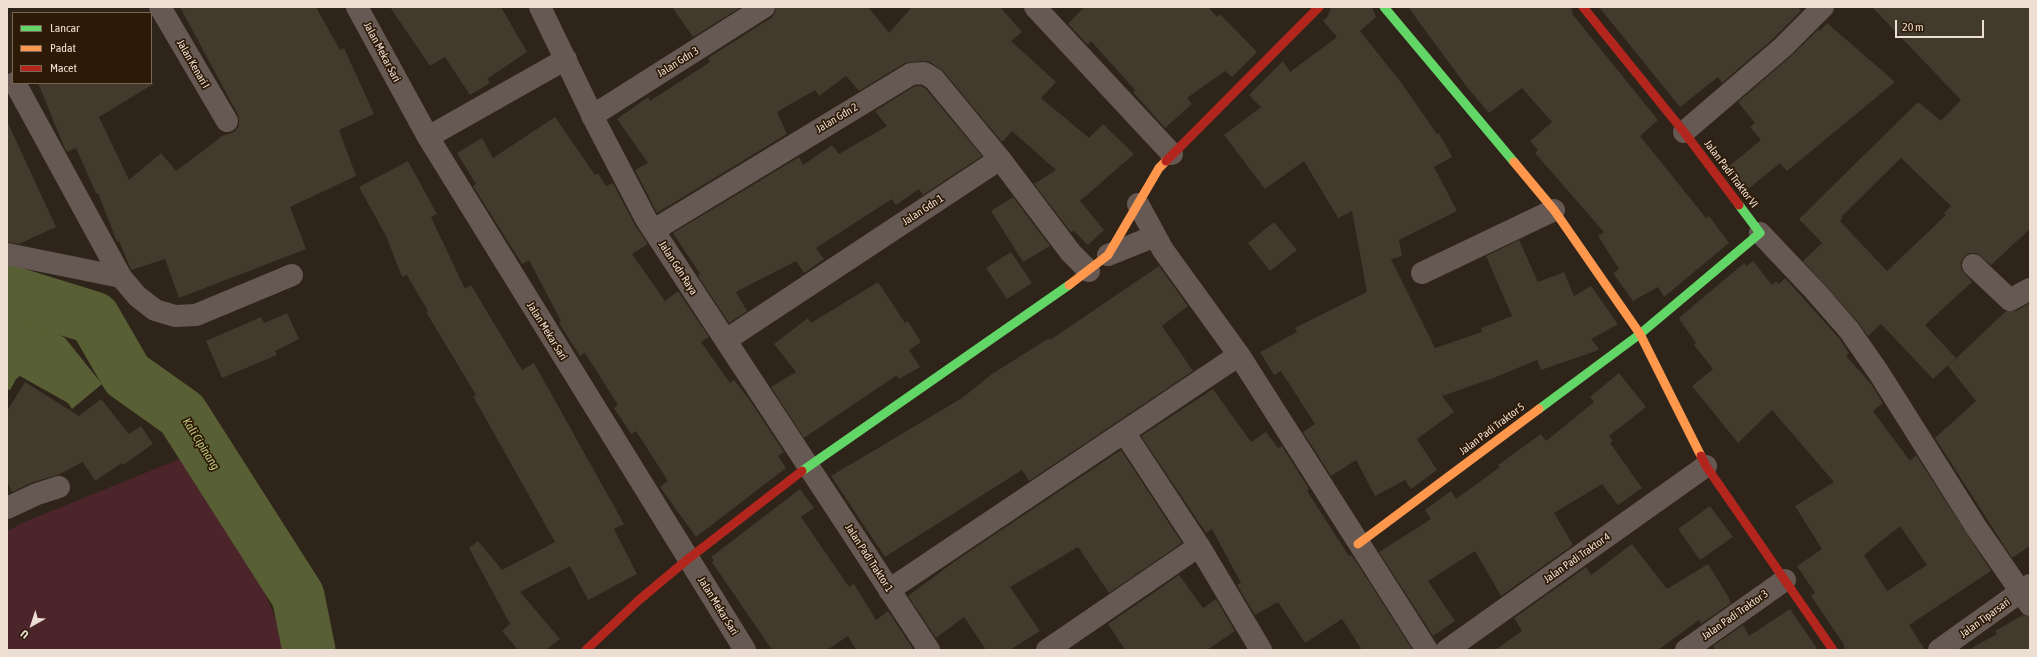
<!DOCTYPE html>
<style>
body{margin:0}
#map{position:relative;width:2037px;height:657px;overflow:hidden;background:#2e2419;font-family:"Asap Condensed",sans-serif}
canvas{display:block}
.frame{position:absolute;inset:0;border:8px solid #ecded2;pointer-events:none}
.legend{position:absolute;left:12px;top:12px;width:140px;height:72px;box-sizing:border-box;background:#2d1a06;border:1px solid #796858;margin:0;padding:5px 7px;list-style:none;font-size:12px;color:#ecded2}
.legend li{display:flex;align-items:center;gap:8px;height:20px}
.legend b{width:20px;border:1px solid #796858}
.north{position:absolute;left:12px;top:605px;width:40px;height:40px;-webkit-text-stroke:3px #2d1a06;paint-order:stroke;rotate:219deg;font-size:11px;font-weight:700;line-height:16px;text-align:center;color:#ecded2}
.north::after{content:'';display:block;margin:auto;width:14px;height:18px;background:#ecded2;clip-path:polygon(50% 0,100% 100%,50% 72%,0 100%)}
.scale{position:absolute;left:1895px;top:20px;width:89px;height:18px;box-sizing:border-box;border:2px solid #ecded2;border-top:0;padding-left:5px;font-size:12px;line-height:14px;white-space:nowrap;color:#ecded2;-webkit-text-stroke:3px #2d1a06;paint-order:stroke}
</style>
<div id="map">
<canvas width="2037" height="657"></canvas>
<div class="frame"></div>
<ul class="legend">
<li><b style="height:5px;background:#63d668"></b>Lancar</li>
<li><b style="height:5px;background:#ff974d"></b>Padat</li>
<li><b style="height:5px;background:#b3261e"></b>Macet</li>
</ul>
<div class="north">U</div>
<div class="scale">20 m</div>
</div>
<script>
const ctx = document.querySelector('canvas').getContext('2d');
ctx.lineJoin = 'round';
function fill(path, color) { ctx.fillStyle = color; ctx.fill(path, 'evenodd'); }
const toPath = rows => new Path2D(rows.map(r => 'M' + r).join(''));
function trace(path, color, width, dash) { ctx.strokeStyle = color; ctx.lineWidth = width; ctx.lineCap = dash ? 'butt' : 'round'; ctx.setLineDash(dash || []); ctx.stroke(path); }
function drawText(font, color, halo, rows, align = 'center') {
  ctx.font = font + ' "Asap Condensed",sans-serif'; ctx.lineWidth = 3.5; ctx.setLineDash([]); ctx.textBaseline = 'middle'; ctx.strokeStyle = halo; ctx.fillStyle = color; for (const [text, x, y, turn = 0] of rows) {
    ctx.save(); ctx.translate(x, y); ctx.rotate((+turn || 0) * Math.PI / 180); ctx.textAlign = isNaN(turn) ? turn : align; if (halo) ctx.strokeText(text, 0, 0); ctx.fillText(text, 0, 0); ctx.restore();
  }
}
fill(toPath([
 [187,456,254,566,288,650,7,650,7,531,29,520]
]), '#4b2529');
fill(toPath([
 [7,318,53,331,65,338,102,384,72,409,68,403,20,376,16,379,10,390,7,389]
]), '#595f34');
trace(toPath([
 [7,291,94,318,127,375,182,414,298,596,309,650]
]), '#595f34', 53);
fill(toPath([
 [180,7,316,7,340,50,344,48,374,114,339,130,356,176,290,207,306,249,179,298,165,259,131,270,119,241,117,242,98,193,96,193,76,148,67,152,65,149,38,83,155,83,99,117,129,180,161,153,176,171,220,138,219,137,234,132,239,126,239,121,238,115],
 [390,7,501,7,527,52,487,79,490,83,470,95,445,57,430,66],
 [672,7,741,7,693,37],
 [776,7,868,7,889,33,912,7,1000,7,1022,32,1011,41,1056,82,1041,98,1089,138,1103,124,1134,154,1080,201,1104,230,1088,245,1074,231,1071,232,1034,184,1056,170,1012,131,1002,142,943,71,930,62,923,61,905,63,859,91,846,76,819,96,815,90,777,112,787,134,657,213,635,170,648,163,617,119,648,97,650,101,710,62,708,58,771,18,775,13],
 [1084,7,1208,7,1217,17,1220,14,1257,52,1232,77,1225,71,1187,98,1192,104,1165,128,1133,92,1135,90,1091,41,1088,45,1068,24],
 [1331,7,1372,7,1376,17,1360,31,1400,81,1437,134,1439,133,1452,157,1434,167,1457,211,1399,240,1402,256,1391,259,1435,348,1482,332,1481,328,1512,316,1486,256,1519,240,1538,282,1564,272,1574,296,1591,286,1618,324,1591,339,1599,349,1596,351,1541,370,1537,360,1491,379,1442,396,1454,412,1417,439,1437,470,1411,489,1405,480,1375,496,1356,460,1331,476,1303,432,1315,424,1281,371,1274,375,1260,352,1297,332,1295,328,1367,292,1352,211,1338,218,1304,161,1265,189,1224,135,1261,107,1249,95,1283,61,1290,72,1337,37,1323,21,1328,16],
 [1408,7,1571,7,1573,15,1658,120,1640,136,1706,218,1709,216,1729,243,1664,297,1658,287,1633,301,1613,273,1619,269,1598,236,1604,232,1535,153,1538,150,1530,141,1552,122,1522,88,1489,113,1467,87],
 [1599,7,1798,7,1801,11,1774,38,1722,83,1718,77,1680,107],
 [1872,7,2030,7,2030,229,1991,265,1976,253,1969,253,1964,257,1961,262,1961,269,1972,282,1925,325,1956,358,1933,379,1881,324,1868,336,1858,322,1803,261,1822,243,1799,219,1918,102,1941,121,1961,100],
 [1901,158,1951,206,1944,213,1946,215,1887,271,1840,221,1843,218,1841,217],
 [1827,23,1895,82,1787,171,1780,163,1747,190,1728,167,1761,140,1750,127,1755,123,1738,102,1791,56,1819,29,1820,31],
 [915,86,921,86,926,89,982,156,923,195,919,189,896,205,892,199,816,248,824,259,804,273,796,261,736,292,747,311,729,323,698,276,700,274,673,233,799,157,803,165,832,145,839,154,887,126,875,111],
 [555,117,595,175,598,173,606,186,613,183,635,225,648,244,632,254,665,301,678,291,709,337,701,342,730,383,734,380,749,399,784,452,778,456,786,468,696,537,660,487,668,481,636,431,631,434,614,408,618,405,585,353,580,356,559,323,561,321,529,260,522,264,473,186,476,184,457,153,482,138,493,158],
 [7,121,56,227,19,244,7,242],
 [408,161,437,214,431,217,465,289,471,285,522,370,534,363,624,524,614,529,637,574,588,600,570,566,520,592,560,639,546,650,518,650,502,631,510,624,469,548,478,541,502,570,555,542,473,396,476,395,426,312,428,311,407,275,402,277,386,236,359,187],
 [1013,197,1050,246,1023,262,991,211],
 [1274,222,1297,250,1270,271,1248,243],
 [1011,252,1032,283,1007,299,986,268],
 [1753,261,1772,285,1776,281,1779,284,1785,278,1839,338,1849,353,1846,356,1871,384,1883,403,1873,411,1910,461,1916,455,1991,571,1909,625,1925,650,1845,650,1843,643,1811,596,1815,593,1797,566,1822,549,1795,506,1834,482,1772,410,1738,443,1692,386,1713,369,1694,345,1696,343,1682,323,1684,321,1681,322,1679,318,1744,263,1747,266],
 [1900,526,1927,565,1887,591,1864,555],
 [1159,266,1188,306,1162,326,1193,371,1029,481,1022,470,885,557,831,476,962,398,992,374,1049,338,1050,340],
 [878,282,905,323,908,321,921,342,909,350,920,367,899,379,897,375,804,438,771,387,796,372,774,344,808,318,811,323],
 [2030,303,2030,546,2012,558,1935,438,1976,401,1948,366,2006,311,2016,311],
 [287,313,299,339,275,351,277,355,222,378,206,341,261,317,264,323],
 [1619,373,1646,407,1609,436,1613,441,1610,443,1642,488,1618,505,1602,484,1554,513,1573,545,1501,596,1475,551,1428,581,1455,621,1433,636,1379,552,1431,519,1425,510,1451,491,1456,499,1500,467,1498,465,1541,434,1546,441,1594,402,1590,397],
 [25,382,79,416,101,399,129,434,141,426,153,444,123,465,122,463,95,481,83,462,58,475,33,482,12,492,7,481,7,411],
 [1213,389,1251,442,1266,432,1278,448,1282,446,1309,489,1307,491,1349,556,1351,555,1357,563,1412,649,1362,650,1342,619,1305,643,1278,602,1255,615,1237,585,1241,583,1212,529,1206,533,1141,436],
 [1121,450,1182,543,1109,593,1078,547,1010,587,1040,631,1010,650,986,650,964,617,936,638,908,596,955,561],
 [800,489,814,508,801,517,849,587,854,584,876,620,888,611,914,650,856,650,848,636,827,650,772,650,712,562,714,560,711,557],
 [1710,506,1733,537,1700,560,1678,529],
 [1632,544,1667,589,1708,564,1728,596,1731,603,1701,624,1699,620,1658,650,1495,650,1522,631,1514,618,1586,567,1591,575],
 [1179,575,1203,608,1216,599,1235,631,1207,650,1125,650,1108,624],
 [1790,609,1818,650,1715,650,1713,646,1743,625,1749,636],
 [2023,615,2030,617,2030,650,1968,650,1997,634,1995,631]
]), '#423a2c');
trace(toPath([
 [160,7,227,121],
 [357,7,428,137,745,650],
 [540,7,597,125,646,219,929,650],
 [1035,7,1172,154],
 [15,83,121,277,137,296,155,310,175,316,196,315,292,275],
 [592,116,764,7],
 [1684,132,1783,47,1823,7],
 [428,137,566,59],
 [1138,204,1163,250,1239,355,1427,650],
 [654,230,911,74,924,73,934,79,1000,159],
 [1760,233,1815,291,1849,330,1879,373,1976,527,2030,605],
 [7,254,121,277],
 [1108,255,1155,236],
 [1973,265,2010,300,2030,289],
 [1422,273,1554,210],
 [726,340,1000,159,1071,253,1089,271],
 [1124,432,1199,546],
 [7,508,37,494,59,487],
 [889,590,1239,355],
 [1047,650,1199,546,1261,650],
 [1447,650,1706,466],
 [1686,650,1785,580],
 [1939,650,2030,585]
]), '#665954', 22);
trace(toPath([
 [1384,7,1514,162],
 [1539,409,1640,334,1760,233,1739,205],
 [802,471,1069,285]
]), '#63d668', 9);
trace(toPath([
 [1514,162,1554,210,1640,334,1701,456],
 [1069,285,1108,255,1159,168,1166,161],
 [1358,544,1539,409]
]), '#ff974d', 9);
trace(toPath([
 [1583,7,1684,132,1739,205],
 [1166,161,1319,7],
 [1701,456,1706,466,1833,650],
 [586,650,639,600,688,559,802,471]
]), '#b3261e', 9);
drawText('11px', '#ecded2', '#2d1a06', [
 ["Jalan Mekar Sari",382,52,62],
 ["Jalan Gdn 3",678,62,-32],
 ["Jalan Kenari I",193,64,60],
 ["Jalan Gdn 2",837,118,-31],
 ["Jalan Padi Traktor VI",1731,174,53],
 ["Jalan Gdn 1",923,210,-33],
 ["Jalan Gdn Raya",678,268,57],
 ["Jalan Mekar Sari",547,331,58],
 ["Jalan Padi Traktor 5",1492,429,-37],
 ["Jalan Padi Traktor 1",869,558,57],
 ["Jalan Padi Traktor 4",1577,558,-35],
 ["Jalan Mekar Sari",718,606,58],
 ["Jalan Padi Traktor 3",1735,615,-35],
 ["Jalan Tiparsari",1985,618,-36]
]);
drawText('italic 12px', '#bcc97f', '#2d1a06', [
 ["Kali Cipinang",201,444,58]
]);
</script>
